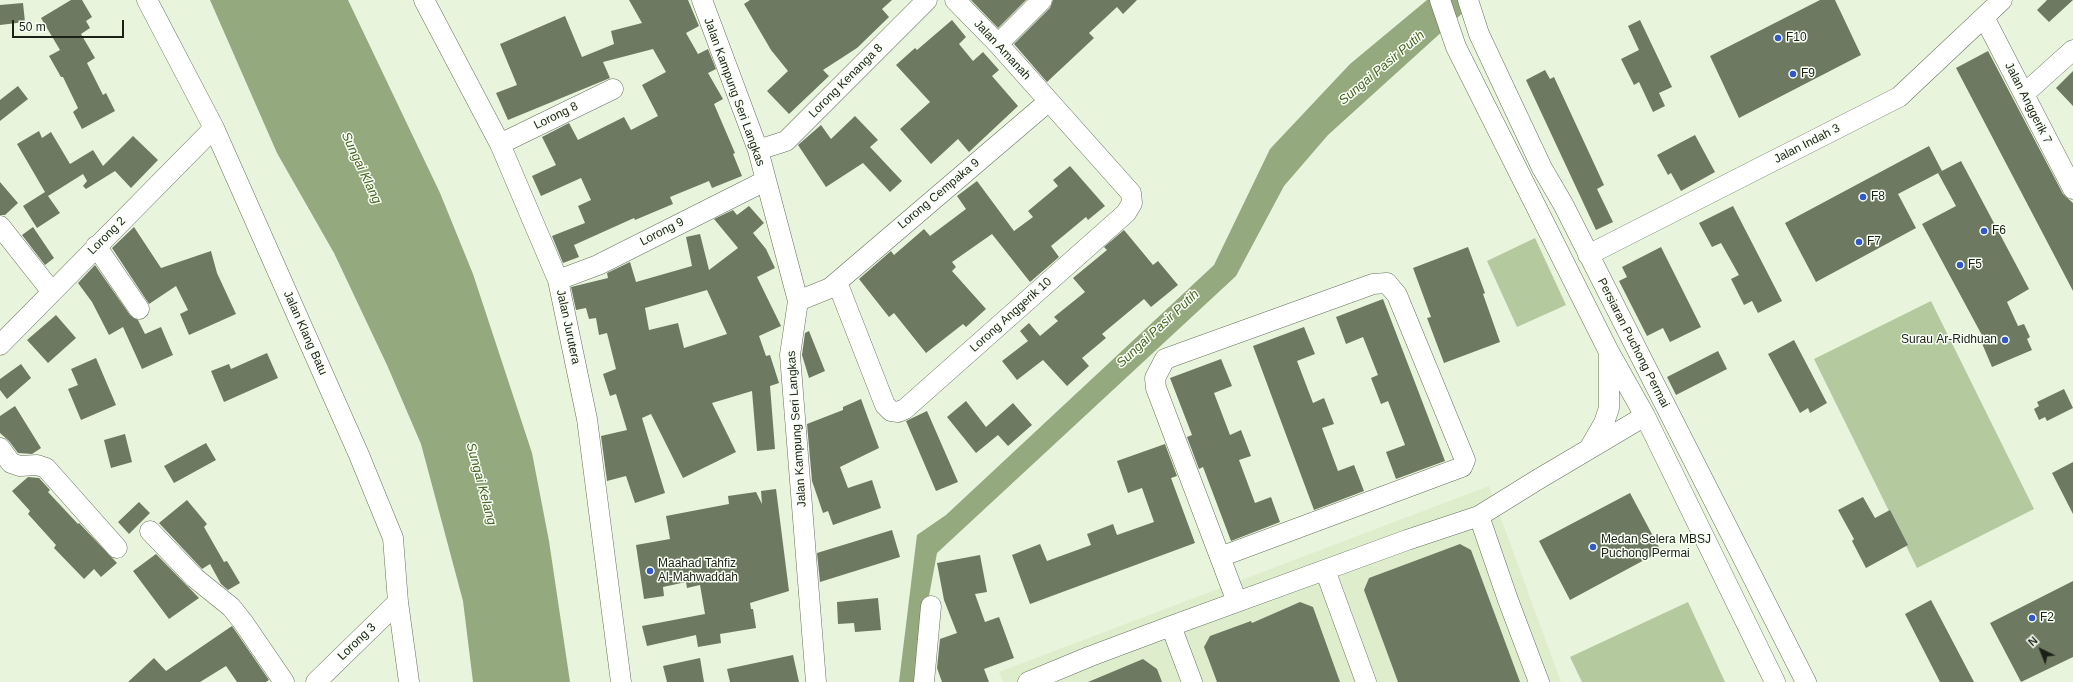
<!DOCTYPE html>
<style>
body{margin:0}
#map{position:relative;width:2073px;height:682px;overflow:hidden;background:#e8f4db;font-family:Arial,sans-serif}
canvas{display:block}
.north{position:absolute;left:2021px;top:630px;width:40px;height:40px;-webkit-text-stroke:3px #f9fff4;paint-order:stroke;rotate:317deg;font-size:11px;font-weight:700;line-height:16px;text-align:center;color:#1c2117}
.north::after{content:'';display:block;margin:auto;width:14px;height:18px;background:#1c2117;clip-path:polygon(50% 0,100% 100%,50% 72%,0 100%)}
.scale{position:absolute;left:12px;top:20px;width:112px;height:18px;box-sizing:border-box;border:2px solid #1c2117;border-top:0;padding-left:5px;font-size:12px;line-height:14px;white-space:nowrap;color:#1c2117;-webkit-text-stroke:3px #f9fff4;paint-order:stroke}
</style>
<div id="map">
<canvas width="2073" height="682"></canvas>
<div class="north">N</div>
<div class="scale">50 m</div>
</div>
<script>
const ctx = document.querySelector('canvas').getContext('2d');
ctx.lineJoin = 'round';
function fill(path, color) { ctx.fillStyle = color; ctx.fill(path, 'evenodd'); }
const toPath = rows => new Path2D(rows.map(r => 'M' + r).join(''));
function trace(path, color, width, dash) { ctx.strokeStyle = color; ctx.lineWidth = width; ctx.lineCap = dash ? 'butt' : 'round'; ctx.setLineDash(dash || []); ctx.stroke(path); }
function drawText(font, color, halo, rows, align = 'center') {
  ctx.font = font + ' Arial,sans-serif'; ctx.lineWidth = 3; ctx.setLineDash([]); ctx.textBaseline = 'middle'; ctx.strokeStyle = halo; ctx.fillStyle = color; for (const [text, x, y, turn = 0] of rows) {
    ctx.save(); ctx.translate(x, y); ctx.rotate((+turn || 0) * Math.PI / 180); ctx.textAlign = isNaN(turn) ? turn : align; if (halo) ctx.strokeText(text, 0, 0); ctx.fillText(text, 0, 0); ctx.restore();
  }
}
fill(toPath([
 [1489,486,1561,682,1003,682,999,672]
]), '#deeecd');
fill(toPath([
 [1535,238,1566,305,1517,327,1487,261],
 [1931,301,2034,509,1917,568,1814,359],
 [1688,602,1725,682,1582,682,1570,657]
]), '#b5c99f');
fill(toPath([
 [210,0,348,0,440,193,473,274,532,453,549,541,570,682,473,682,463,601,421,444,387,365,334,253,277,153],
 [1427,0,1477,0,1328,135,1284,186,1236,276,937,553,929,596,922,682,899,682,917,535,946,515,1214,265,1270,149,1350,64]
]), '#94a97d');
fill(toPath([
 [71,0,82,0,92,17,86,21,90,28,81,34,95,58,87,63,103,95,106,93,115,111,82,129,73,112,78,108,63,77,61,77,49,56,60,50,41,18],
 [629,0,688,0,699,26,686,33,698,54,708,49,716,69,708,73,723,99,714,104,735,153,733,154,742,176,712,188,709,181,670,197,673,204,635,220,634,218,574,245,579,257,563,263,552,236,585,223,578,206,591,200,581,178,541,196,532,176,556,165,542,137,569,123,578,140,624,117,631,130,658,116,642,85,666,72,653,49,603,62,610,78,508,120,496,93,517,85,500,44,565,16,582,57,614,44,611,31,642,23],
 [750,0,892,0,882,9,889,17,857,48,823,70,829,76,789,114,767,91,788,71,771,50,744,4],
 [971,0,1026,0,998,28],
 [1053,0,1137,0,1123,14,1117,7,1089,33,1094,38,1047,82,1014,44,1050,8],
 [1820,0,1835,0,1861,55,1739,118,1710,56],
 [2047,0,2073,0,2049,22,2037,10],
 [23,3,25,22,0,25,0,5],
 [952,20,966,37,959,44,973,61,983,52,999,70,992,76,1018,106,969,152,958,139,931,164,900,129,930,102,896,65,915,48,917,50],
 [1640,20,1672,87,1659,93,1665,106,1653,112,1639,82,1634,85,1621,59,1639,50,1628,26],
 [1988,51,2063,194,2073,203,2073,291,1956,68],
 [1545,70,1550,79,1554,77,1604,185,1597,189,1613,222,1596,230,1526,80],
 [2073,71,2073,106,2056,88],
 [18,86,28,99,0,121,0,100],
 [855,116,878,140,870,147,902,181,890,192,863,163,826,187,798,145,821,125,831,139],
 [39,131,42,138,51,132,70,164,93,150,103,166,133,136,158,160,131,188,115,171,86,189,83,186,87,181,83,174,48,196,60,213,37,228,23,206,45,192,17,144],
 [1695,135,1715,172,1681,191,1671,173,1668,175,1657,155],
 [1929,146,1942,171,1898,194,1916,228,1816,282,1785,223],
 [1961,161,2029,289,2007,302,2018,326,2024,324,2030,337,2027,339,2032,350,1992,367,1981,341,1984,339,1922,224,1956,206,1938,173],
 [1070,166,1105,206,1088,220,1086,217,1051,246,1059,257,1030,282,992,234,952,262,956,267,952,271,986,309,966,327,963,324,926,353,894,313,889,317,859,279,891,251,894,255,924,229,930,236,966,209,957,196,977,181,1014,231,1033,217,1028,211,1058,186,1053,180],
 [0,182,18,203,5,215,0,215],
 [749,206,764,223,753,233,766,249,775,268,757,277,781,326,759,336,766,356,770,355,779,383,770,386,775,449,757,451,752,391,712,403,736,452,683,478,651,414,642,418,665,493,635,503,626,476,607,481,601,436,627,430,616,394,610,396,603,374,616,369,607,333,599,335,596,318,589,319,586,308,576,310,571,287,608,278,607,273,630,262,636,282,692,266,686,237,700,234,709,270,738,248,714,219,733,210,737,215],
 [707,290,727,334,684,348,678,323,649,330,645,308],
 [1733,206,1782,301,1758,313,1752,301,1744,305,1731,279,1739,275,1721,243,1712,247,1699,223],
 [33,227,54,258,45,265,22,235],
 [134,227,161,268,211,251,217,273,236,314,189,335,180,314,188,310,176,286,149,304,112,248],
 [1124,230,1153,265,1158,261,1178,285,1151,307,1144,299,1102,334,1106,338,1082,358,1089,366,1067,386,1043,360,1017,380,1002,361,1028,341,1020,331,1029,323,1040,336,1058,321,1054,317,1085,292,1073,278,1107,250,1104,247],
 [1468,247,1485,293,1483,294,1500,342,1444,363,1427,318,1431,317,1413,268],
 [1661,247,1701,327,1670,342,1663,328,1647,336,1619,281,1627,277,1622,267],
 [95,265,130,315,138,320,145,334,161,327,173,355,142,369,123,327,109,335,92,302,78,283],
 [1383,299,1445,461,1396,479,1386,452,1405,445,1388,401,1381,404,1371,378,1378,375,1363,337,1346,344,1336,317],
 [56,315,76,338,48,363,27,340],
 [1304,327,1315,354,1297,361,1313,403,1324,398,1334,424,1322,428,1338,471,1354,465,1364,491,1314,510,1253,346],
 [809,331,825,371,809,378,802,355,805,333],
 [1794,340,1827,403,1810,413,1808,408,1800,413,1768,354],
 [1718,351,1727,369,1676,395,1667,377],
 [267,353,278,378,224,402,211,371,229,364,231,369],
 [96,358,116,405,81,420,68,389,78,385,71,369],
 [1221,359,1232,386,1214,393,1230,435,1241,430,1251,456,1239,460,1255,503,1271,497,1280,522,1231,541,1203,467,1199,469,1187,437,1192,435,1170,378],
 [21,364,31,378,7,399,0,390,0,379],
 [2064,389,2073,408,2047,421,2045,417,2039,420,2034,409,2039,406,2037,402],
 [861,399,879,448,840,467,848,488,872,480,881,508,833,525,828,511,823,513,812,481,807,424,843,410,843,407],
 [966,401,986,427,1013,403,1032,425,1008,446,998,435,976,453,947,417],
 [15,406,41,448,32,454,18,453,9,441,0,433,0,416],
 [927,411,958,482,936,491,906,421],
 [125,434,132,462,111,468,104,440],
 [206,443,216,460,174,483,164,466],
 [1165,444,1177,476,1171,478,1195,543,1030,604,1012,555,1040,544,1047,561,1091,545,1087,534,1113,524,1117,535,1154,522,1142,488,1128,493,1117,461],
 [2073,462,2073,514,2052,473],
 [28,477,39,478,50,490,48,492,78,524,79,523,117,563,101,577,94,569,84,579,54,548,56,545,28,514,30,511,12,491],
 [776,489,789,591,750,603,751,609,753,609,756,628,720,634,721,643,698,647,696,635,647,646,642,626,705,614,700,585,687,588,686,582,663,587,664,596,644,599,636,545,670,539,666,516,729,504,728,496,756,492,762,504,761,491],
 [1630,493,1661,551,1570,600,1539,541],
 [1863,497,1875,518,1890,510,1908,545,1866,568,1852,541,1854,539,1838,510],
 [187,500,207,524,204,527,224,562,227,561,240,583,228,590,221,584,210,564,202,569,159,523],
 [139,502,150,513,129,534,118,522],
 [892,530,900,557,820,582,817,553],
 [1460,544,1471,550,1520,682,1398,682,1364,590,1369,578],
 [156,554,199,598,169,619,133,571],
 [980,555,987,592,975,594,985,622,999,617,1014,658,984,669,989,682,942,682,937,668,940,639,957,633,944,600,937,563],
 [2073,581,2073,657,2021,682,1990,623],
 [878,598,881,630,855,632,854,623,838,624,837,602],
 [1931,600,1974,682,1940,682,1905,614],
 [1300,602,1313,607,1340,682,1217,682,1204,647,1210,636,1251,621,1252,623],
 [232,626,269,680,266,682,237,682,226,666,200,682,128,682,154,658,166,671],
 [793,655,799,682,730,682,727,669],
 [700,658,704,682,667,682,663,666],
 [1143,659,1157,669,1162,682,1088,682]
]), '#6e7962');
const minor = toPath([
 [147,0,214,128,359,455,393,538,398,602,409,682],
 [424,0,500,144,558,280,587,419,621,682],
 [702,0,758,150,798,301,790,355,816,682],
 [1440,0,1456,47,1609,352,1645,416,1775,682],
 [1468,0,1479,34,1542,168,1563,204,1806,682],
 [1984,17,2073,189],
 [998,44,1042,0],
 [2024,94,2073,50],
 [500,144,613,89],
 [758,150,786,141,927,0],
 [0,226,52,292],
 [96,246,139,309],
 [1588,255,1899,97,2002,0],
 [558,280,598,265,765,181],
 [837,282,885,405,891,411,898,412,905,409,1126,213,1132,203,1131,193,998,44,955,0],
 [798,301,830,288,1049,101],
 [0,345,214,128],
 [0,448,11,463,20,466,37,465,46,468,117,548],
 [1589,449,1604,423,1609,408,1609,353],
 [1479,516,1508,600,1539,682],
 [150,531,195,578,231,607,243,622,284,682],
 [1220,557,1462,467,1465,460,1397,295,1387,283,1373,284,1165,359,1155,378,1156,388,1220,557,1237,602],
 [1325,570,1366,682],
 [1171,626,1192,682],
 [316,682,398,602],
 [924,682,931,606],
 [1028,682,1091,656,1171,626,1407,540,1479,516,1537,480,1645,416]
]);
trace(minor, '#66715b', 21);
trace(minor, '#fff', 20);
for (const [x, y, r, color] of [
 [1778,38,4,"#3058c8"],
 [1793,74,4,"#3058c8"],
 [1863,197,4,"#3058c8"],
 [1984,231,4,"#3058c8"],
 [1859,242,4,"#3058c8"],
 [1960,265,4,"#3058c8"],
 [2005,340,4,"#3058c8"],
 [1593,547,4,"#3058c8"],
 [650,571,4,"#3058c8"],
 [2032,618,4,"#3058c8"]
]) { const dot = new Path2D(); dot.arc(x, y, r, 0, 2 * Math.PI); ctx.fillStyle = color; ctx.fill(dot); trace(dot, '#f9fff4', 1.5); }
drawText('12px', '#1c2117', '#f9fff4', [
 ["F10",1786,38],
 ["F9",1801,74],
 ["F8",1871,197],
 ["F6",1992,231],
 ["F7",1867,242],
 ["F5",1968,265],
 ["Surau Ar-Ridhuan",1997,340,"right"],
 ["Medan Selera MBSJ",1601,540],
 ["Puchong Permai",1601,554],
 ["Maahad Tahfiz",658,564],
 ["Al-Mahwaddah",658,578],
 ["F2",2040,618]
], 'left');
drawText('12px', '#1c2117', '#f9fff4', [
 ["Jalan Amanah",1002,50,47],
 ["Lorong Kenanga 8",846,81,-45],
 ["Jalan Kampung Seri Langkas",734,92,70],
 ["Jalan Anggerik 7",2028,103,63],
 ["Lorong 8",556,116,-26],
 ["Jalan Indah 3",1807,144,-27],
 ["Lorong Cempaka 9",939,194,-40],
 ["Lorong 9",662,232,-27],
 ["Lorong 2",107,236,-45],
 ["Lorong Anggerik 10",1011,315,-42],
 ["Jalan Jurutera",568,327,78],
 ["Jalan Klang Batu",305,333,66],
 ["Persiaran Puchong Permai",1633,343,63],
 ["Jalan Kampung Seri Langkas",797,429,-94],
 ["Lorong 3",357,642,-44]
]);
drawText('italic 13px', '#476222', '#f9fff4', [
 ["Sungai Pasir Putih",1382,68,-40],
 ["Sungai Klang",361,168,65],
 ["Sungai Pasir Putih",1158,329,-43],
 ["Sungai Kelang",481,484,75]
]);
</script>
